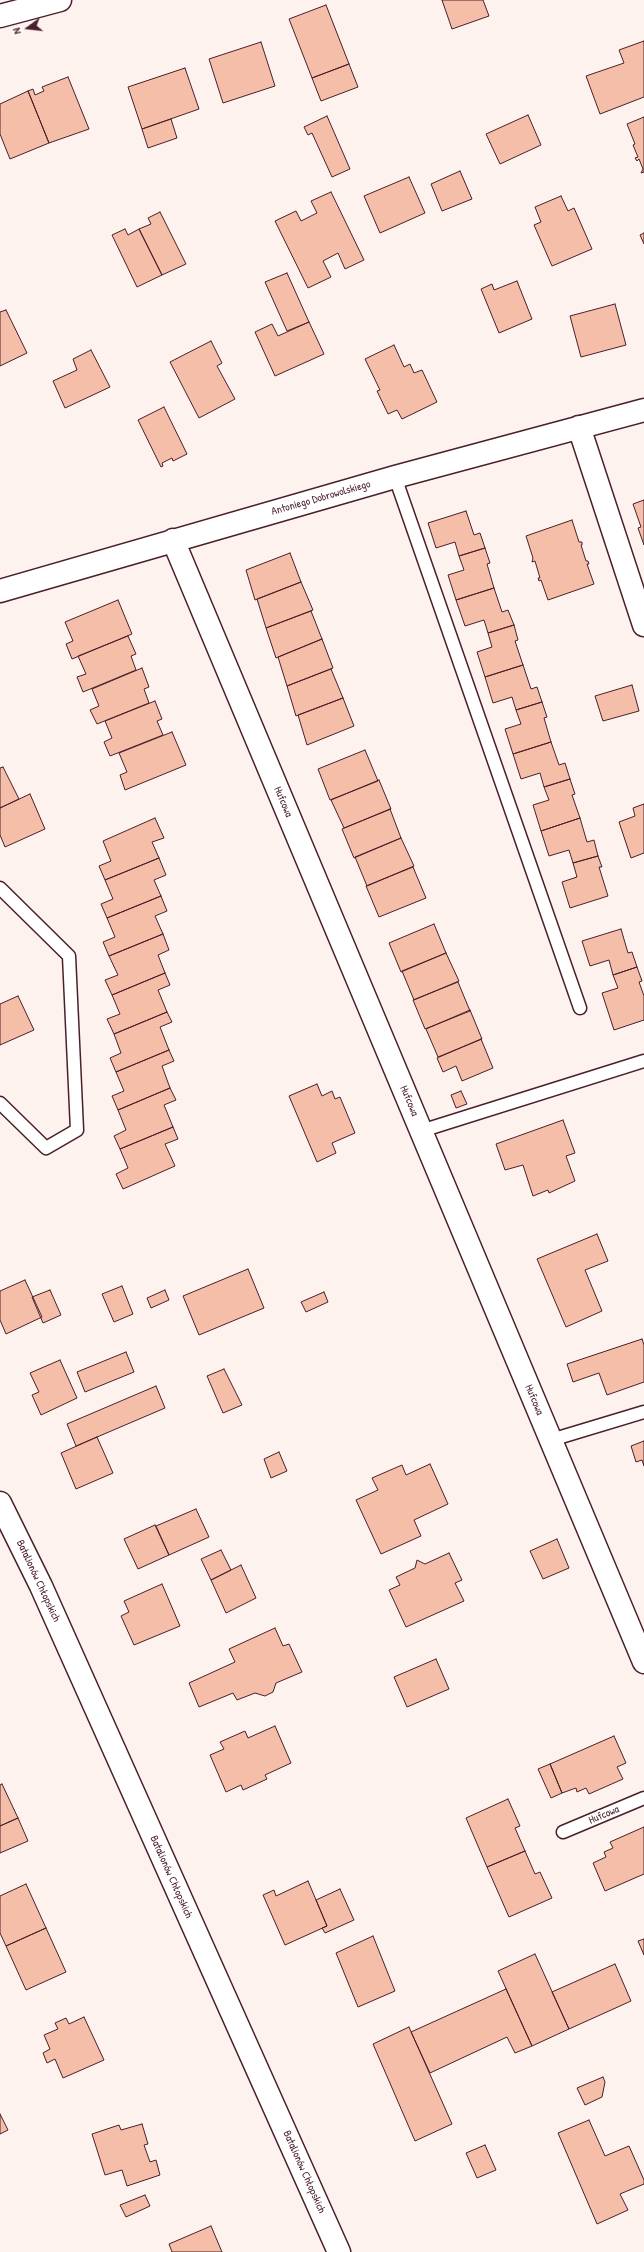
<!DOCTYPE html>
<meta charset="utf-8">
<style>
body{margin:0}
#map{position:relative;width:644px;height:2252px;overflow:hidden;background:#fdf2ee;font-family:"Patrick Hand",sans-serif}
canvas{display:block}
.north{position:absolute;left:8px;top:8px;width:40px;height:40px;-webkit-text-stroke:3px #fff;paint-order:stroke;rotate:255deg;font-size:11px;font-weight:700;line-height:16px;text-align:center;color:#4a1f2b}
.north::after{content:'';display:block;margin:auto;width:14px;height:18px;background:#4a1f2b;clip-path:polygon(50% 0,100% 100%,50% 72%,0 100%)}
</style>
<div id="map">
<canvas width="644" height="2252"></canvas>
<div class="north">N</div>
</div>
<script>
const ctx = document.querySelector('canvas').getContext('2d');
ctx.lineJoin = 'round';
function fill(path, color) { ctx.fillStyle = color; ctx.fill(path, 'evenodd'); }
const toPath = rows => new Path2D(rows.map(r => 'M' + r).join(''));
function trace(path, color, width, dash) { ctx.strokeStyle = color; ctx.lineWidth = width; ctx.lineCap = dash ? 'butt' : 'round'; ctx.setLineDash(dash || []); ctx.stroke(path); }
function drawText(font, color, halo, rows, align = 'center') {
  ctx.font = font + ' "Patrick Hand",sans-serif'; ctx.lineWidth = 3.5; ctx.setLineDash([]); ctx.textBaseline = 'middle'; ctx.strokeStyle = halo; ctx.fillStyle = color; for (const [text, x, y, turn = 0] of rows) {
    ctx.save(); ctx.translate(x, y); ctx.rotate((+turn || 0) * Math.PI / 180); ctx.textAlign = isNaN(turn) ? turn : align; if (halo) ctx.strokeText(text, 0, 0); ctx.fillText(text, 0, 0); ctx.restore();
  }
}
const building = toPath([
 [442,0,483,0,489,16,452,29,442,0],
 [326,5,349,64,312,78,289,19,326,5],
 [644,41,644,97,600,114,586,76,624,63,619,50,644,41],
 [261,42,275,86,223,103,209,59,261,42],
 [349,64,358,87,321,101,312,78,349,64],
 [185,68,199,109,142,129,128,87,185,68],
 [68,77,89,129,49,143,28,91,33,89,35,95,44,91,42,87,68,77],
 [28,91,49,143,10,159,0,134,0,104,28,91],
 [528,115,541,145,500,164,486,134,528,115],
 [327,116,350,169,332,177,312,133,308,135,304,127,327,116],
 [644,117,644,172,641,173,643,169,639,159,637,161,635,158,638,157,633,145,635,144,627,124,644,117],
 [171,119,177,138,148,148,142,129,171,119],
 [460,171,472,199,442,211,431,184,460,171],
 [409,177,425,213,380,233,364,196,409,177],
 [331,192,364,260,345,269,338,253,323,261,331,277,308,288,275,221,296,211,301,221,317,213,311,201,331,192],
 [561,196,568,211,574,208,592,249,552,266,534,225,541,222,535,207,561,196],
 [160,212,186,264,162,275,139,229,151,224,148,218,160,212],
 [125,229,128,235,139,229,162,275,137,287,112,235,125,229],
 [644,233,644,244,640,235,644,233],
 [287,273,309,322,287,331,265,282,287,273],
 [517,281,532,319,499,333,481,289,492,284,494,290,517,281],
 [615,304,626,345,581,357,570,316,615,304],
 [6,310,27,353,0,366,0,312,6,310],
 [309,322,324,354,275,376,255,332,272,324,278,336,309,322],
 [211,341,222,363,217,366,235,399,199,418,170,362,211,341],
 [394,345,404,367,410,364,414,373,422,370,437,402,402,419,397,410,388,414,377,391,380,390,365,359,394,345],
 [91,350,110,387,65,408,53,381,77,370,73,359,91,350],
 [164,407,187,454,173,461,172,458,162,463,163,466,161,467,138,420,164,407],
 [644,500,644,545,638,528,641,527,633,504,644,500],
 [466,511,474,535,480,533,485,548,459,556,455,542,436,548,428,523,466,511],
 [572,520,579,542,582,542,582,545,581,545,586,561,588,561,589,564,587,564,594,584,548,600,541,580,539,581,538,578,540,578,535,561,532,562,533,558,526,536,572,520],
 [485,548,490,563,487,564,494,588,456,600,448,575,464,570,459,556,485,548],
 [290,553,301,582,255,600,246,570,290,553],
 [301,582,313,610,266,628,257,599,301,582],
 [494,588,502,612,508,610,514,625,488,633,484,620,465,626,456,600,494,588],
 [118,600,132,634,72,659,66,644,73,641,65,622,118,600],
 [311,611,322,639,276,658,266,628,311,611],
 [514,625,518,640,515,641,523,665,485,677,477,652,492,647,488,633,514,625],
 [128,636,136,654,131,656,136,670,83,692,77,677,86,674,78,656,128,636],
 [322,639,333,668,287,686,278,657,322,639],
 [523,665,531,689,537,687,542,702,516,710,512,697,493,703,485,677,523,665],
 [142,668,149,687,144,689,149,703,97,724,90,710,99,706,92,689,142,668],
 [331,669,343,698,296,716,287,686,331,669],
 [632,685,639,711,603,721,595,696,632,685],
 [343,698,354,726,307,745,298,715,343,698],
 [155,701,162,719,157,721,163,735,110,756,104,742,112,738,105,721,155,701],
 [542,702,547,717,544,718,551,742,513,754,505,729,521,724,516,710,542,702],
 [172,732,186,765,125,790,120,775,127,772,119,753,172,732],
 [551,742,559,765,565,763,570,779,544,787,540,773,521,779,513,754,551,742],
 [365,750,378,781,330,800,318,769,365,750],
 [3,767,19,799,0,808,0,768,3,767],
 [570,779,575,794,572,795,580,818,541,831,533,805,549,800,544,787,570,779],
 [379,780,391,809,344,828,331,800,379,780],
 [30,794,45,829,5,847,0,835,0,808,30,794],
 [644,804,644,853,631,858,619,822,635,816,633,808,644,804],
 [390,809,401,838,354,858,342,829,390,809],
 [155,818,164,838,152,842,159,858,105,880,99,866,111,861,103,841,155,818],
 [580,818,587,842,594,840,598,856,573,863,569,850,549,856,541,831,580,818],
 [401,838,414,866,367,886,355,857,401,838],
 [598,856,602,867,599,867,608,896,570,908,562,882,577,877,573,863,598,856],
 [159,858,166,875,154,880,161,896,107,918,101,904,113,899,105,880,159,858],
 [413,867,426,898,379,917,366,886,413,867],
 [161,896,167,911,155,916,163,934,109,956,103,942,115,937,107,918,161,896],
 [434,924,446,953,401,972,389,943,434,924],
 [621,929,628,953,632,952,637,967,613,975,609,960,590,966,582,941,621,929],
 [163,934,169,950,158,955,165,973,112,995,105,980,118,975,109,956,163,934],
 [446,953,459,981,414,1000,402,971,446,953],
 [637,967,642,981,639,982,644,996,644,1020,614,1030,602,993,618,988,613,975,637,967],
 [165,973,170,985,158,990,167,1012,114,1034,107,1019,120,1014,112,995,165,973],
 [458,982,470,1011,425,1029,413,1000,458,982],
 [18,996,34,1030,0,1045,0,1004,18,996],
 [470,1010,482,1039,438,1057,426,1029,470,1010],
 [167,1012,172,1022,160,1027,169,1050,116,1072,110,1058,121,1053,114,1034,167,1012],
 [481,1039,493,1068,462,1081,456,1066,443,1072,437,1058,481,1039],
 [169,1050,174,1061,162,1066,170,1088,118,1110,112,1096,124,1091,116,1072,169,1050],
 [317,1084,322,1096,332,1091,335,1099,340,1097,355,1133,332,1143,336,1153,317,1162,289,1096,317,1084],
 [170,1088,176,1100,164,1105,173,1127,120,1149,114,1136,126,1130,118,1110,170,1088],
 [461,1091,467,1104,456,1108,451,1095,461,1091],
 [563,1120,575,1153,566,1156,575,1181,549,1193,548,1190,533,1196,523,1165,505,1170,496,1144,563,1120],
 [173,1127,178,1139,165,1144,175,1166,123,1189,116,1174,128,1168,120,1149,173,1127],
 [597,1234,608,1261,585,1270,602,1311,566,1327,537,1259,597,1234],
 [248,1269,264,1308,199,1335,183,1296,248,1269],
 [25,1280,42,1317,6,1334,0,1320,0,1291,25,1280],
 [122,1286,133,1314,114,1322,102,1294,122,1286],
 [50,1290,61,1315,43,1323,32,1297,50,1290],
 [165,1290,169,1300,151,1308,147,1298,165,1290],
 [324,1292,328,1302,306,1312,301,1302,324,1292],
 [642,1339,644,1345,644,1382,607,1395,599,1373,573,1382,567,1364,642,1339],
 [126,1352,134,1372,85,1392,77,1372,126,1352],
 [60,1360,77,1398,41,1415,32,1395,39,1392,30,1373,60,1360],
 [224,1369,242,1405,223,1413,207,1376,224,1369],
 [156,1386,165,1408,76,1446,67,1424,156,1386],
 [97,1437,113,1473,76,1489,61,1453,97,1437],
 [644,1441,644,1466,642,1460,636,1462,631,1446,644,1441],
 [279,1452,287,1471,271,1478,264,1459,279,1452],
 [430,1464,448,1504,414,1520,421,1536,381,1554,356,1500,378,1490,372,1478,402,1465,406,1475,430,1464],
 [196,1509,209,1537,169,1555,156,1526,196,1509],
 [155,1525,169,1555,138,1569,124,1539,155,1525],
 [557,1539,569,1568,543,1579,530,1551,557,1539],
 [221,1550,231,1570,211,1580,201,1559,221,1550],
 [449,1553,462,1580,455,1583,464,1601,406,1627,389,1590,400,1585,396,1577,415,1568,417,1560,425,1564,449,1553],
 [241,1565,256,1598,226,1613,211,1580,241,1565],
 [162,1584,180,1626,134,1645,121,1616,129,1612,124,1601,162,1584],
 [275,1628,283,1646,289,1644,302,1672,276,1683,273,1692,265,1696,255,1693,237,1700,233,1693,199,1707,189,1683,235,1662,229,1649,275,1628],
 [436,1659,449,1689,407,1707,394,1677,436,1659],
 [275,1726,291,1763,265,1775,267,1779,243,1790,241,1785,226,1792,210,1755,224,1749,220,1742,245,1731,248,1738,275,1726],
 [614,1736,626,1763,617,1767,623,1779,589,1794,586,1788,577,1792,576,1788,562,1793,550,1764,614,1736],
 [550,1764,562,1793,551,1798,538,1769,550,1764],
 [2,1784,18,1818,0,1826,0,1785,2,1784],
 [508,1799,520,1826,515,1828,525,1851,487,1867,466,1818,508,1799],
 [18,1818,28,1841,0,1853,0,1826,18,1818],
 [644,1827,644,1874,605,1891,593,1863,606,1857,604,1852,613,1848,610,1842,644,1827],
 [525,1851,535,1874,540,1872,552,1898,509,1917,487,1867,525,1851],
 [308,1881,327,1926,285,1945,263,1895,274,1890,276,1896,308,1881],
 [26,1884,46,1928,6,1946,0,1933,0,1896,26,1884],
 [340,1889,354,1920,325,1933,322,1928,327,1926,316,1900,340,1889],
 [46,1928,66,1972,26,1990,6,1946,46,1928],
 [373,1936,395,1991,358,2007,336,1953,373,1936],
 [644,1939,644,1955,638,1941,644,1939],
 [535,1954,569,2029,532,2046,498,1971,535,1954],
 [615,1964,631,2001,569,2029,552,1992,615,1964],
 [506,1989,532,2046,515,2053,507,2037,430,2073,411,2032,506,1989],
 [84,2017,104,2060,63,2078,55,2059,47,2063,43,2053,50,2049,44,2035,58,2029,55,2023,66,2018,69,2024,84,2017],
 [409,2027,452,2124,415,2141,373,2044,409,2027],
 [603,2077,605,2082,602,2097,585,2105,577,2088,603,2077],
 [0,2114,8,2130,0,2134,0,2114],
 [589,2120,605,2156,629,2146,644,2180,644,2184,620,2194,628,2210,597,2224,558,2133,589,2120],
 [142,2124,148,2144,144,2145,150,2162,156,2160,160,2175,127,2186,122,2170,105,2175,92,2134,119,2125,121,2130,142,2124],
 [485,2145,496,2170,477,2178,466,2153,485,2145],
 [145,2195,150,2206,126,2217,120,2205,145,2195],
 [211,2226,222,2252,172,2252,169,2244,211,2226]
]);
fill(building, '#f4bea8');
trace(building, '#4a1f2b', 1);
const service = toPath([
 [395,477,580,1008],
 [0,888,69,956,77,1130,46,1148,0,1103],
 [421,1131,644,1061],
 [551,1440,644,1412],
 [563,1832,644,1798]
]);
const minor = toPath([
 [579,427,644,625],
 [173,540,644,1662],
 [0,591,395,477,644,410],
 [0,1503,41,1586,339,2252]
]);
const tertiary = toPath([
 [0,16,60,0]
]);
trace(service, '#4a1f2b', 15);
trace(minor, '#4a1f2b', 25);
trace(tertiary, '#4a1f2b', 25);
trace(service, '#fff', 12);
trace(minor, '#fff', 22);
trace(tertiary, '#fff', 22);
drawText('11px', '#4a1f2b', '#fff', [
 ["Antoniego Dobrowolskiego",321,498,-16],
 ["Hufcowa",283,802,67],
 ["Hufcowa",409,1101,67],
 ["Hufcowa",534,1400,67],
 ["Batalionów Chłopskich",38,1581,65],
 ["Hufcowa",604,1815,-23],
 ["Batalionów Chłopskich",171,1877,66],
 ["Batalionów Chłopskich",304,2172,66]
]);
</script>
